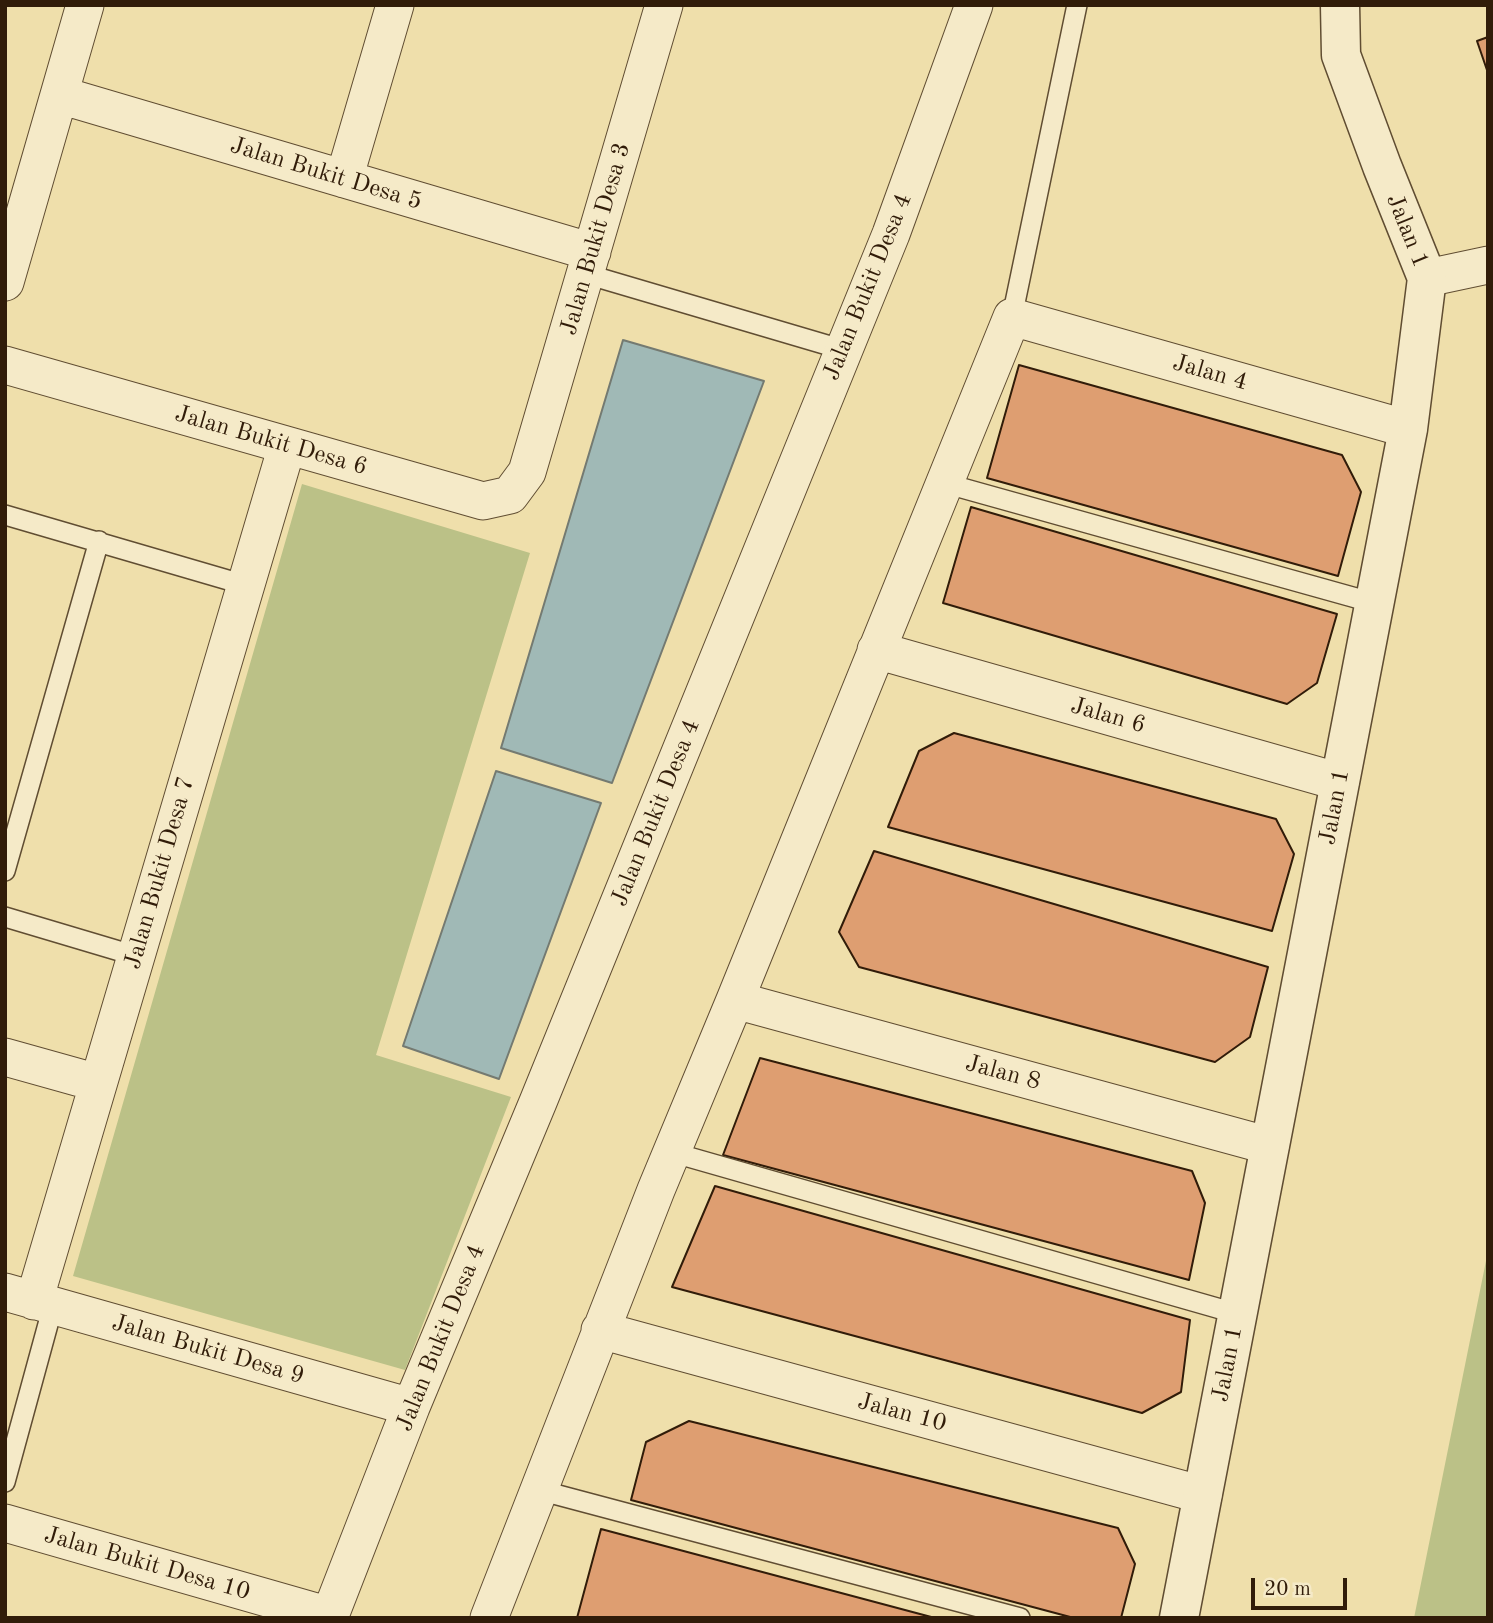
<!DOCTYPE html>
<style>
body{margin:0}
#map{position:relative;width:1493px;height:1623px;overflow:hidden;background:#efdfab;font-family:"Old Standard TT",serif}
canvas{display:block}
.frame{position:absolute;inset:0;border:7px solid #311c09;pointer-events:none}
.scale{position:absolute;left:1251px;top:1578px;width:96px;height:32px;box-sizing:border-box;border:4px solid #311c09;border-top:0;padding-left:9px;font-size:21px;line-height:24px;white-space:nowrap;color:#311c09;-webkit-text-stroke:5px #f5eac8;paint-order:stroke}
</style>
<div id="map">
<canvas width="1493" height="1623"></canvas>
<div class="frame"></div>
<div class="scale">20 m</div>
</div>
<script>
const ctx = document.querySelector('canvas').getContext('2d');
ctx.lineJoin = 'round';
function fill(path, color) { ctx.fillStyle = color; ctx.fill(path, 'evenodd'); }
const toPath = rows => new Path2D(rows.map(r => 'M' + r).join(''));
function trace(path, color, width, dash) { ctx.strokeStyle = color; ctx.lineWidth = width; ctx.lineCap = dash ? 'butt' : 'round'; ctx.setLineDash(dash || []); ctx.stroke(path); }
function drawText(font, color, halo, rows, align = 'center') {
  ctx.font = font + ' "Old Standard TT",serif'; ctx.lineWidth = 5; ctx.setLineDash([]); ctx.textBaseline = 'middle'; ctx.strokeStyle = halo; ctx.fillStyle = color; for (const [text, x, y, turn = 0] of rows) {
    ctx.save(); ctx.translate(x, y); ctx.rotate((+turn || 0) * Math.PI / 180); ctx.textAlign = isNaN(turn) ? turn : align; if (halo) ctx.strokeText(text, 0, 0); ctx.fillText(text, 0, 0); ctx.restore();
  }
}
fill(toPath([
 [302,484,530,553,376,1055,511,1097,405,1370,73,1276],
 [1488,1251,1488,1618,1414,1618]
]), '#bbc187');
const water = toPath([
 [623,340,764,381,612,783,501,748,623,340],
 [496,771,601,803,499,1079,403,1046,496,771]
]);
fill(water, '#a0b9b6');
trace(water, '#747a71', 2);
const building = toPath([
 [1488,37,1488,73,1477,41,1488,37],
 [1019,365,1342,455,1361,492,1338,576,987,478,1019,365],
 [971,507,1337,614,1317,683,1287,704,943,603,971,507],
 [954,733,1276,819,1294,854,1272,931,888,827,919,751,954,733],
 [874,851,1268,967,1250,1037,1215,1062,859,967,839,932,874,851],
 [760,1058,1192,1171,1205,1203,1189,1280,723,1155,760,1058],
 [715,1186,1190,1320,1181,1392,1142,1413,672,1287,715,1186],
 [689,1421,1118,1528,1135,1564,1121,1618,1074,1618,631,1500,646,1442,689,1421],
 [601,1529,935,1618,577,1618,601,1529]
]);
fill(building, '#de9e71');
trace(building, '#311c09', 2);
const service = toPath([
 [586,274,844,350],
 [1012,317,1077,5],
 [944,483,1374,603],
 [5,515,245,585],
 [5,871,99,541],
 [5,917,136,956],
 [671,1152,1238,1314],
 [5,1482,53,1306],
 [539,1490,1020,1618]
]);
const minor = toPath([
 [60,95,592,252],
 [344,179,395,5],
 [1427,278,1488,265],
 [5,282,85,5],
 [5,365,483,501,510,495,527,472,664,5],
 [876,650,1340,782],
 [735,1000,1270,1146],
 [5,1057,98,1083],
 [5,1292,411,1407],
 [34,1301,287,446],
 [600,1330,1203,1495],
 [5,1523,330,1616],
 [329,1618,411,1407,538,1102,891,234,974,5],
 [489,1618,656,1190,735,1000,1012,317,1408,429]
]);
const tertiary = toPath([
 [1179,1618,1408,429,1427,278,1382,166,1341,55,1340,5]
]);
trace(service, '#604d32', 22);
trace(minor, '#604d32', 39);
trace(tertiary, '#604d32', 41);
trace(service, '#f5eac8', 19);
trace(minor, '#f5eac8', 37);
trace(tertiary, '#f5eac8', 38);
drawText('24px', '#311c09', '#f5eac8', [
 ["Jalan Bukit Desa 5",326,174,17],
 ["Jalan 1",1407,231,68],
 ["Jalan Bukit Desa 3",596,239,-74],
 ["Jalan Bukit Desa 4",868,287,-68],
 ["Jalan 4",1210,373,16],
 ["Jalan Bukit Desa 6",271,441,16],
 ["Jalan 6",1108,716,16],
 ["Jalan 1",1335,807,-79],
 ["Jalan Bukit Desa 4",656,813,-68],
 ["Jalan Bukit Desa 7",160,873,-74],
 ["Jalan 8",1003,1073,15],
 ["Jalan Bukit Desa 4",441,1338,-68],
 ["Jalan Bukit Desa 9",208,1350,16],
 ["Jalan 1",1228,1364,-79],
 ["Jalan 10",902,1413,15],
 ["Jalan Bukit Desa 10",147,1564,16]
]);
</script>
